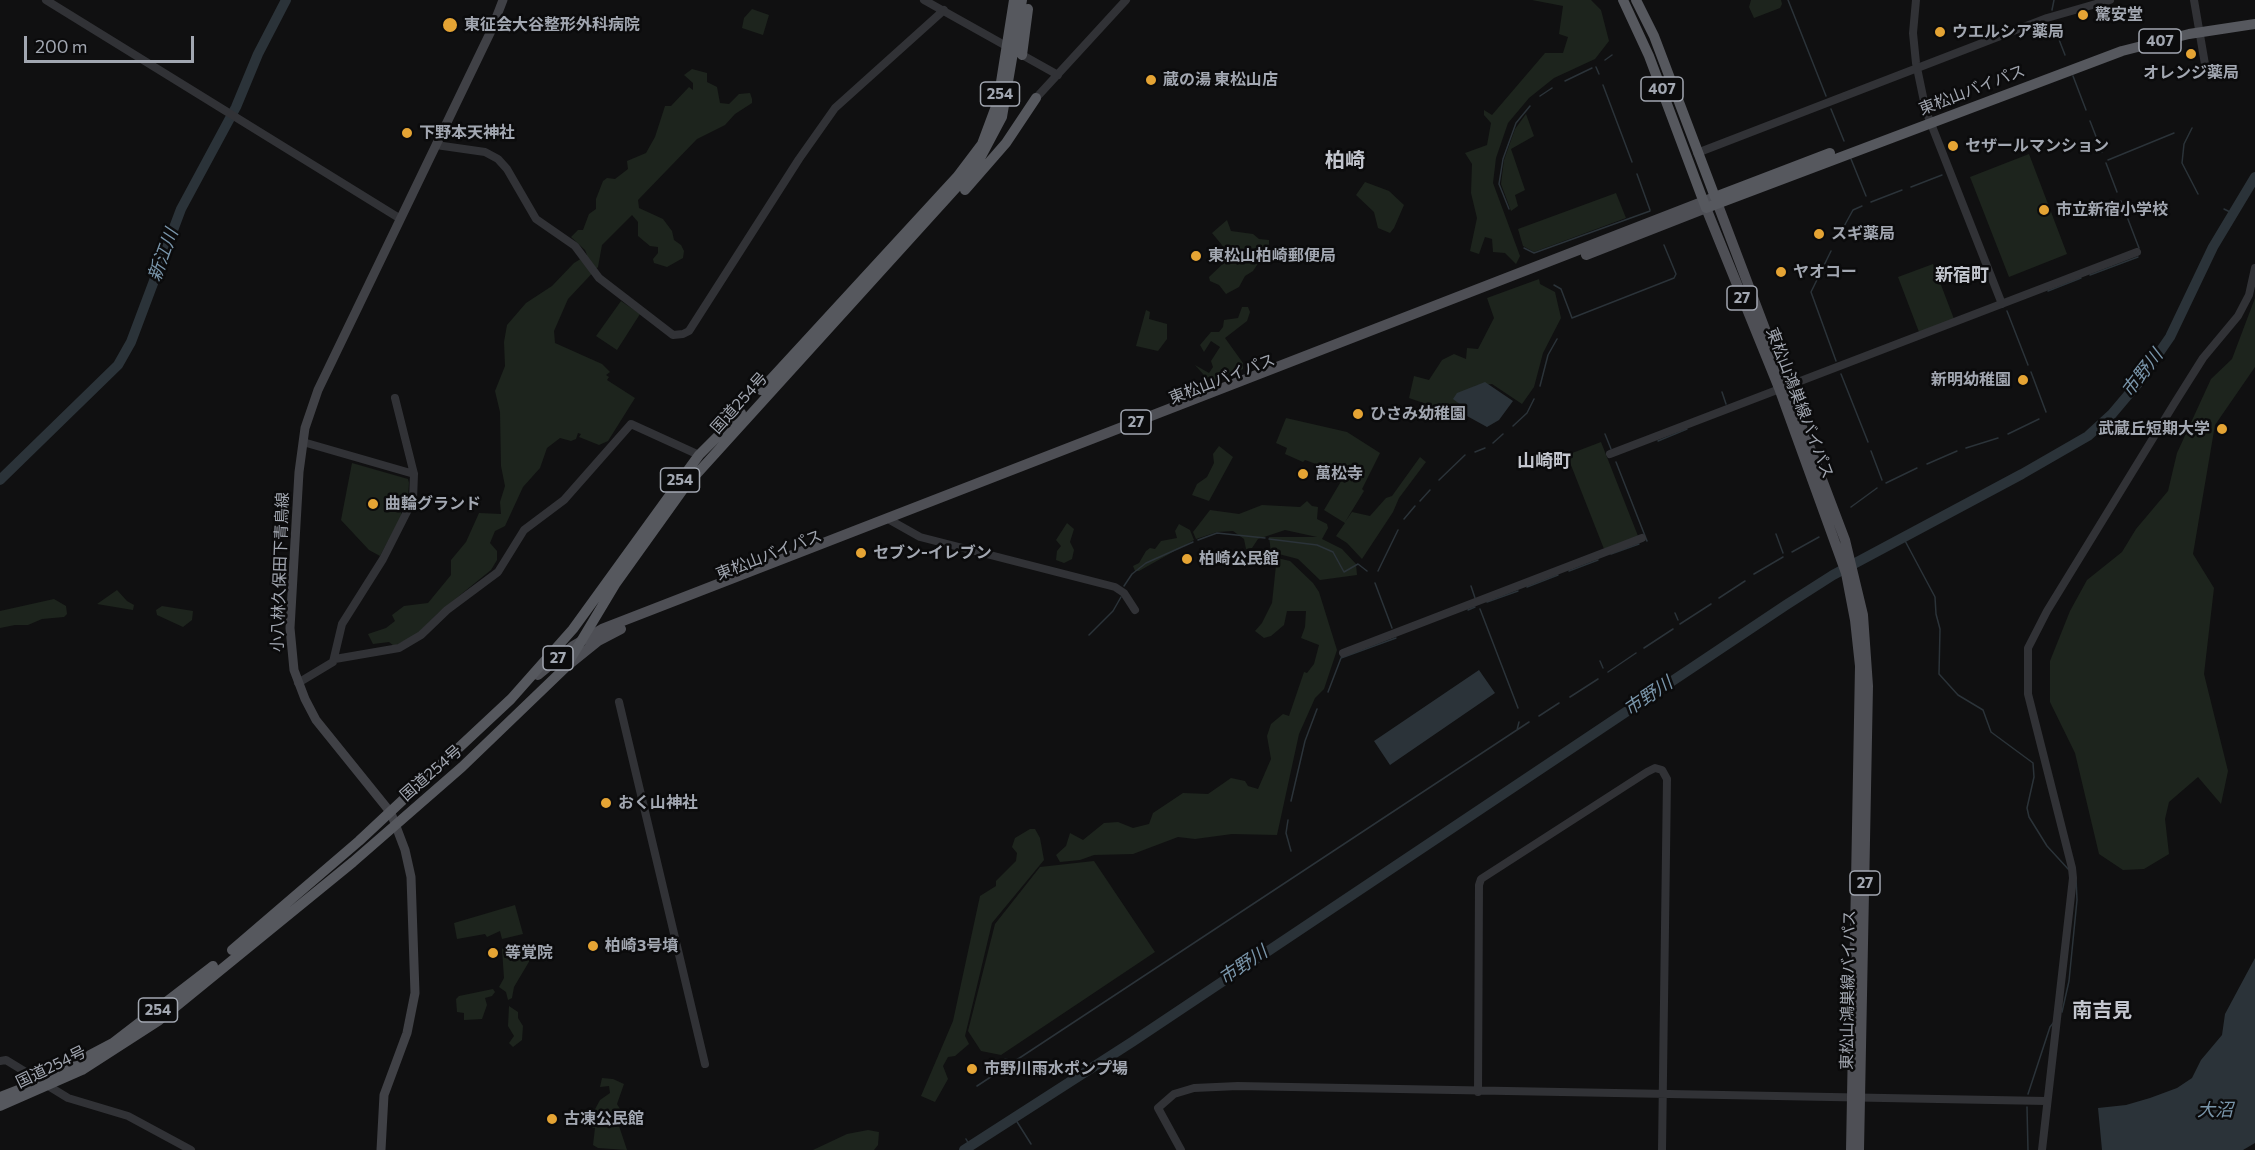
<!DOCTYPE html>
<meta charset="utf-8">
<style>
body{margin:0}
#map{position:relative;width:2255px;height:1150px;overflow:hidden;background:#101011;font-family:Commissioner,sans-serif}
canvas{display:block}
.scale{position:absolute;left:24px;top:36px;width:170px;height:27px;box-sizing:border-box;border:3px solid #a2a7b1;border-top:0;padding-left:8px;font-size:18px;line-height:21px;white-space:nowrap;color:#a2a7b1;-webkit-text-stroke:4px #0b0b0c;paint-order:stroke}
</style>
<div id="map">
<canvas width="2255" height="1150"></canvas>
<div class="scale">200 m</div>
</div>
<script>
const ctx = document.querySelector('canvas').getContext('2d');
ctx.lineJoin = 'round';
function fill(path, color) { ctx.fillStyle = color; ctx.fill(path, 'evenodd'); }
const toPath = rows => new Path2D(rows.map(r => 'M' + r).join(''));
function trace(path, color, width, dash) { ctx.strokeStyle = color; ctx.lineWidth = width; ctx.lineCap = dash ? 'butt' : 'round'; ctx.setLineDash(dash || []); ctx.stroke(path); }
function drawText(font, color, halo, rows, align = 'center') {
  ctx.font = font + ' Commissioner,"Noto Sans JP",sans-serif'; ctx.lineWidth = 5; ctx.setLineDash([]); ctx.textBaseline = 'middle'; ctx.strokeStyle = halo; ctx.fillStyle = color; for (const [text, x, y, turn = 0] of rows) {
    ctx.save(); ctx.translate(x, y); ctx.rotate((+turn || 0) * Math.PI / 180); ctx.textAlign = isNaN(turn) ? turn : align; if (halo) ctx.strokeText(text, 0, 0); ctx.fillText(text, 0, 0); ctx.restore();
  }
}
fill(toPath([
 [1532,0,1591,0,1601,10,1609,41,1595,59,1554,78,1529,98,1508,123,1496,158,1493,183,1520,256,1516,264,1505,253,1493,252,1492,239,1485,237,1479,254,1470,251,1477,218,1471,193,1472,164,1465,153,1487,145,1491,123,1484,115,1484,110,1492,115,1545,53,1563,53,1568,37,1559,34,1563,6],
 [1751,0,1781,0,1782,4,1780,8,1754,18,1749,7],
 [752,9,769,15,763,35,742,28,744,18],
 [692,69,707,73,707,82,717,87,720,103,729,104,739,94,750,93,752,99,752,103,735,114,725,125,697,139,638,200,639,208,663,219,672,231,674,240,681,245,684,251,683,258,667,267,654,263,653,259,658,253,658,247,650,246,638,236,638,222,632,215,602,245,598,267,568,299,554,331,555,343,602,364,610,372,606,375,609,377,607,380,635,398,608,441,599,445,579,437,581,434,578,433,576,439,571,441,560,438,547,448,540,468,523,487,505,526,495,531,490,543,497,551,497,560,491,570,438,613,416,635,394,646,389,642,373,644,368,634,386,628,395,621,392,615,404,606,428,603,451,575,451,560,466,542,479,513,501,514,500,502,505,486,501,466,500,412,495,391,505,366,504,342,507,325,526,303,552,286,574,263,587,255,585,250,571,237,578,230,583,230,589,214,596,209,596,199,603,181,607,178,615,179,628,169,627,161,646,153,655,137,665,106,671,106,689,87,693,90,693,83,684,75],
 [1526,114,1534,136,1511,149,1525,190,1515,195,1518,206,1511,211,1501,184,1504,160,1515,129],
 [2029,154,2067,254,2009,277,1970,177],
 [1365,182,1389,191,1404,205,1394,228,1390,233,1378,228,1374,212,1356,195],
 [1616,193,1626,218,1534,252,1523,246,1518,229],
 [1227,220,1231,231,1253,234,1259,239,1269,240,1269,244,1268,248,1262,251,1263,256,1253,271,1245,276,1239,287,1226,294,1219,285,1210,281,1209,277,1231,256,1212,233],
 [1933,264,1954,319,1919,332,1898,277],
 [1539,279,1540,284,1555,292,1561,318,1543,353,1534,387,1522,404,1492,384,1475,386,1463,397,1461,416,1409,398,1414,376,1429,380,1442,360,1454,354,1466,359,1467,348,1478,349,1494,318,1487,298],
 [2255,298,2255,367,2215,425,2193,554,2214,588,2204,674,2228,771,2221,804,2198,777,2169,802,2165,819,2169,854,2144,869,2123,870,2099,854,2075,753,2050,702,2050,661,2070,611,2087,580,2122,552,2136,529,2168,491,2177,453,2211,379,2232,359],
 [621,301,640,314,617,350,596,336],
 [1242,307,1248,307,1250,312,1247,321,1225,338,1243,363,1243,369,1211,383,1195,365,1209,373,1213,367,1211,361,1220,347,1211,341,1204,352,1200,345,1211,332,1219,332,1223,327,1224,320,1238,318],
 [1146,310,1150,312,1149,319,1167,324,1167,339,1158,351,1136,346],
 [1286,418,1347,432,1380,453,1362,489,1364,491,1345,522,1352,512,1370,516,1386,498,1392,496,1420,457,1426,462,1399,498,1393,512,1362,559,1347,543,1336,536,1345,523,1324,510,1343,478,1316,464,1305,460,1303,462,1285,454,1287,448,1276,443],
 [1601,442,1638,536,1604,549,1567,455],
 [1219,446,1233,457,1209,501,1192,495,1197,484,1207,477,1214,463,1213,454],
 [352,463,408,479,409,483,408,497,404,497,400,510,402,515,380,556,369,550,341,520],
 [1307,501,1312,506,1318,507,1317,519,1327,524,1328,528,1322,539,1342,549,1356,564,1357,575,1320,580,1298,559,1271,552,1269,537,1317,537,1285,530,1258,539,1252,548,1246,549,1244,539,1233,531,1217,532,1196,539,1193,532,1210,510,1239,514,1262,505,1300,507],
 [1067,523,1074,529,1070,542,1074,550,1072,559,1064,563,1056,560,1057,551,1061,546,1056,540],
 [1179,524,1190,530,1194,540,1139,571,1135,571,1133,566,1139,563,1146,551,1150,548,1155,549,1161,541,1177,538,1175,531],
 [1277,558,1290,561,1313,583,1319,592,1337,650,1324,689,1315,698,1299,734,1277,835,1232,834,1195,839,1178,837,1133,854,1094,855,1080,860,1060,862,1056,855,1066,846,1070,833,1083,840,1104,823,1118,822,1133,828,1149,824,1153,813,1183,793,1208,794,1231,778,1245,781,1248,786,1258,789,1271,759,1267,736,1271,724,1283,714,1289,716,1304,672,1307,673,1314,664,1319,645,1301,638,1305,627,1306,611,1287,611,1284,625,1271,636,1264,638,1255,631,1262,623,1272,603,1276,565,1274,560],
 [117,590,127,601,134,605,133,610,97,604],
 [54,599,66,606,67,614,64,617,42,619,28,625,15,625,0,628,0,611],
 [162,606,193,611,192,620,183,627,157,615,156,610],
 [1030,829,1035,829,1040,838,1044,860,992,923,965,1036,969,1044,955,1056,948,1057,943,1066,948,1079,935,1102,921,1096,953,1021,980,896,996,886,996,881,1016,861,1017,853,1012,847,1015,838],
 [1094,861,1155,952,1001,1055,981,1051,968,1031,995,924,1040,867],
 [515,905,523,934,502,939,500,931,487,937,485,934,457,939,454,923],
 [523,943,530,960,514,987,512,998,508,1000,506,992,499,987,504,978,502,949,506,945],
 [493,989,495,992,492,996,485,998,487,1005,482,1019,464,1020,464,1013,457,1012,456,999,459,996],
 [509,1006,518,1012,518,1018,523,1026,522,1040,513,1047,509,1043,514,1036,508,1026],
 [602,1078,613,1079,624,1084,617,1104,620,1109,619,1126,627,1150,598,1148,593,1145,595,1128,586,1126,600,1100,610,1093,609,1086,600,1087],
 [868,1130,879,1132,878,1145,874,1150,813,1150,847,1134]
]), '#1d241d');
fill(toPath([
 [1485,382,1513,401,1499,420,1487,427,1467,416,1461,405,1453,399,1457,393],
 [1479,670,1495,693,1390,765,1374,741],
 [2255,958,2255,1143,2243,1150,2102,1150,2098,1108,2126,1105,2150,1098,2177,1088,2192,1078,2201,1060,2222,1035,2225,1014]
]), '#2b3339');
trace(toPath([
 [1788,0,1826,96],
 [2052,10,2054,0],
 [2053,24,2065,55],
 [1605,60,1612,55],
 [1596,67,1599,74],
 [2073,76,2086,110],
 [1565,81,1592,68],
 [1603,85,1632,162],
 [1540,96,1552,88],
 [1831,109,1844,141],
 [2090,121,2102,152],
 [2192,128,2184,144,2182,163,2198,194],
 [1851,159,1866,196],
 [2108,160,2174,133],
 [2106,163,2117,192],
 [1637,174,1650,210],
 [1911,187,1942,175],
 [2121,201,2139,248],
 [1871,202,1902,190],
 [1509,209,1499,184,1503,159,1516,123,1530,106],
 [2224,209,2232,213],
 [1837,239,1853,210,1862,206],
 [1524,248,1534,253,1650,211],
 [1831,251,1811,292,1836,361],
 [2090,275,2138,257],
 [1554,285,1561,289,1572,318,1674,278,1676,274,1664,245],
 [2048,291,2081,278],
 [2007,311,2028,365],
 [2031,372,2046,412],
 [1841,374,1868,442],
 [1540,386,1548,355,1557,339],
 [1722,392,1726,404],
 [1513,426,1527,413,1534,399],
 [1605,434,1611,449],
 [2008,434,2039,419],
 [1658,441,1687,429],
 [1493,443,1503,434],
 [1966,448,1998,438],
 [1871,451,1882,480],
 [1475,452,1485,448],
 [1616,462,1647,541],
 [1927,464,1957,451],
 [1439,480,1465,455],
 [1886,483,1917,468],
 [1420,501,1430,490],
 [1851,507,1877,488],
 [1404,519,1415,506],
 [1776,534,1783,553],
 [1903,537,1935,597,1936,614,1940,629,1939,674,1958,695,1983,710,1991,732,2033,763,2034,777,2027,808,2029,817,2047,846,2069,870],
 [1269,539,1317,545,1333,552,1344,572,1358,564,1367,571],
 [1198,540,1217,533,1265,538],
 [1792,552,1819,537],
 [1611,554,1639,544],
 [1378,571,1398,530],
 [1569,571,1598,560],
 [1754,574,1783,557],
 [1375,583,1392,628],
 [1124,586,1132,574,1146,563,1193,542],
 [1471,586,1475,598],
 [1527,587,1558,575],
 [1719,598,1745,581],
 [1487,602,1518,591],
 [1480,609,1518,708],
 [1468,610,1475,607],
 [1675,613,1678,620],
 [1680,624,1711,604],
 [1089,635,1113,611,1121,597],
 [1644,648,1673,629],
 [1600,661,1603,668],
 [1608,672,1636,653],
 [1328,692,1341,658,1396,638],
 [1570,697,1598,679],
 [1539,716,1559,703],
 [1517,730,1519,722],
 [1291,801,1305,741,1317,709],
 [1288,820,1286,833,1291,851],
 [2062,1012,2069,981,2077,900,2076,878],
 [1005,1059,1014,1061],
 [977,1086,1529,722],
 [2028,1094,2050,1027,2054,1022],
 [2027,1107,2028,1150],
 [1014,1117,1031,1144],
 [966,1139,970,1146]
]), '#2b3339', 1.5);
trace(toPath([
 [0,480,118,365,131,342,181,209,236,107,258,54,286,0],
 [964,1150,1132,1042,1786,605,1833,575,2022,474,2088,436,2112,414,2139,382,2170,337,2213,247,2255,177]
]), '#2b3339', 10);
trace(toPath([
 [46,0,399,218],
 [924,0,1058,75],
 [1916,0,1913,33,1916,63,1926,111,2002,304],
 [2194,0,2206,70],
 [1036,98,1126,0],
 [436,145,485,152,498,159,507,169,536,219,575,246,599,278,673,335,683,334,689,331,799,159,835,108,944,10],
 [1697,153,2047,18,2110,0],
 [303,442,414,474],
 [1610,454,2137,252],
 [888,519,920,537,1115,587,1124,593,1135,610],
 [1343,653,1642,538],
 [335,659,399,648,421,635,447,610,498,572,524,530,564,500,631,424,699,455],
 [298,683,333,662,342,624,383,559,413,500,414,474,395,398],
 [619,702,705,1064],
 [0,1061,6,1060,68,1098,128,1116,191,1150],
 [1478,1092,1479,885,1481,879,1647,772,1655,768,1662,770,1667,779,1662,1150],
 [1181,1150,1158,1108,1174,1094,1194,1088,1238,1086,2046,1101],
 [2042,1150,2073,878,2072,868,2028,694,2028,648,2047,611,2174,404,2203,358,2238,316,2249,295,2255,268]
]), '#313236', 8);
trace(toPath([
 [381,1150,384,1095,407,1033,415,993,411,877,405,850,391,813,316,720,305,699,294,670,290,628,299,472,305,428,318,390,491,31,503,0]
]), '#404146', 9);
trace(toPath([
 [1586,255,1706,208,1779,388,1846,573,1855,620,1860,666,1851,1150],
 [567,666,598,641,621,629],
 [538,675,573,646,602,629,1715,197,1845,540,1863,615,1868,686,1859,1150]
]), '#4e4f55', 10);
trace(toPath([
 [1623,0,1649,56,1706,208,2122,51,2189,34,2255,24],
 [1636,0,1654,36,1715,197,1830,153],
 [1022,55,1028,9],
 [965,190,1006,143,1036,98],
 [761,390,957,177,982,144,998,101,1014,0],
 [232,950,359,841,511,699,573,629,699,455,741,413],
 [0,1097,39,1082,113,1043,213,966],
 [0,1106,82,1070,158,1021,353,862,462,767,565,668,616,583,684,488,976,166,1002,117,1022,0]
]), '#56585e', 10);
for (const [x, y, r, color] of [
 [2083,15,6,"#e5a434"],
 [450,25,8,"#e5a434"],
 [1940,32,6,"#e5a434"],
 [2191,54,6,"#e5a434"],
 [1151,80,6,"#e5a434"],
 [407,133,6,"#e5a434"],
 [1953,146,6,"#e5a434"],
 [2044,210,6,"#e5a434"],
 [1819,234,6,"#e5a434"],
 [1196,256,6,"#e5a434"],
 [1781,272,6,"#e5a434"],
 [2023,380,6,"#e5a434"],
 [1358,414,6,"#e5a434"],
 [2222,429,6,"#e5a434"],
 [1303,474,6,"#e5a434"],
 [373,504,6,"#e5a434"],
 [861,553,6,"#e5a434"],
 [1187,559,6,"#e5a434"],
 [606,803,6,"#e5a434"],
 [593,946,6,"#e5a434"],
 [493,953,6,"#e5a434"],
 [972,1069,6,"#e5a434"],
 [552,1119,6,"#e5a434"]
]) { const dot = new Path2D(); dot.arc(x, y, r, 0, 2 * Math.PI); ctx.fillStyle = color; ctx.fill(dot); trace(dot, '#0b0b0c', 2); }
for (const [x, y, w] of [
 [2160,41,42],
 [1662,89,42],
 [1000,94,39],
 [1742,298,30],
 [1136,422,30],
 [680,480,39],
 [558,658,30],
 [1865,883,30],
 [158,1010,39]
]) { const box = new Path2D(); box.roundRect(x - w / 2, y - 12, w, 24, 4.5); ctx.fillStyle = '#0b0b0c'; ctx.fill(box); trace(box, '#a2a7b1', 1.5); }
drawText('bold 15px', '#a2a7b1', null, [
 ["407",2160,41],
 ["407",1662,89],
 ["254",1000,94],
 ["27",1742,298],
 ["27",1136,422],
 ["254",680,480],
 ["27",558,658],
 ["27",1865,883],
 ["254",158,1010]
]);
drawText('bold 16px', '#a2a7b1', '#0b0b0c', [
 ["驚安堂",2095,15],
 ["東征会大谷整形外科病院",464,25],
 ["ウエルシア薬局",1952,32],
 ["オレンジ薬局",2191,73,"center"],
 ["蔵の湯 東松山店",1163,80],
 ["下野本天神社",419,133],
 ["セザールマンション",1965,146],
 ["市立新宿小学校",2056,210],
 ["スギ薬局",1831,234],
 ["東松山柏崎郵便局",1208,256],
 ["ヤオコー",1793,272],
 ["新明幼稚園",2011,380,"right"],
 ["ひさみ幼稚園",1370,414],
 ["武蔵丘短期大学",2210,429,"right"],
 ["萬松寺",1315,474],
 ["曲輪グランド",385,504],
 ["セブン-イレブン",873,553],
 ["柏崎公民館",1199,559],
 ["おく山神社",618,803],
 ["柏崎3号墳",605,946],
 ["等覚院",505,953],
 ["市野川雨水ポンプ場",984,1069],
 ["古凍公民館",564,1119]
], 'left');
drawText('16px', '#a2a7b1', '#0b0b0c', [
 ["東松山バイパス",1972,90,-21],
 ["東松山バイパス",1222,379,-21],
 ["国道254号",739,403,-48],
 ["東松山鴻巣線バイパス",1800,403,69],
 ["東松山バイパス",769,555,-21],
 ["小八林久保田下青鳥線",280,572,-88],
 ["国道254号",431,773,-41],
 ["東松山鴻巣線バイパス",1848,990,-89],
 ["国道254号",51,1067,-26]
]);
drawText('italic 18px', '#7a96ab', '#0b0b0c', [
 ["新江川",163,255,-70],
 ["市野川",2142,373,-52],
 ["市野川",1648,696,-34],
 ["市野川",1243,965,-34],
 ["大沼",2215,1110]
]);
drawText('bold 18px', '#c3c6ce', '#0b0b0c', [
 ["新宿町",1962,275],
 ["山崎町",1544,461]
]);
drawText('bold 20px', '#c3c6ce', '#0b0b0c', [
 ["柏崎",1345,160],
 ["南吉見",2102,1010]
]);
</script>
